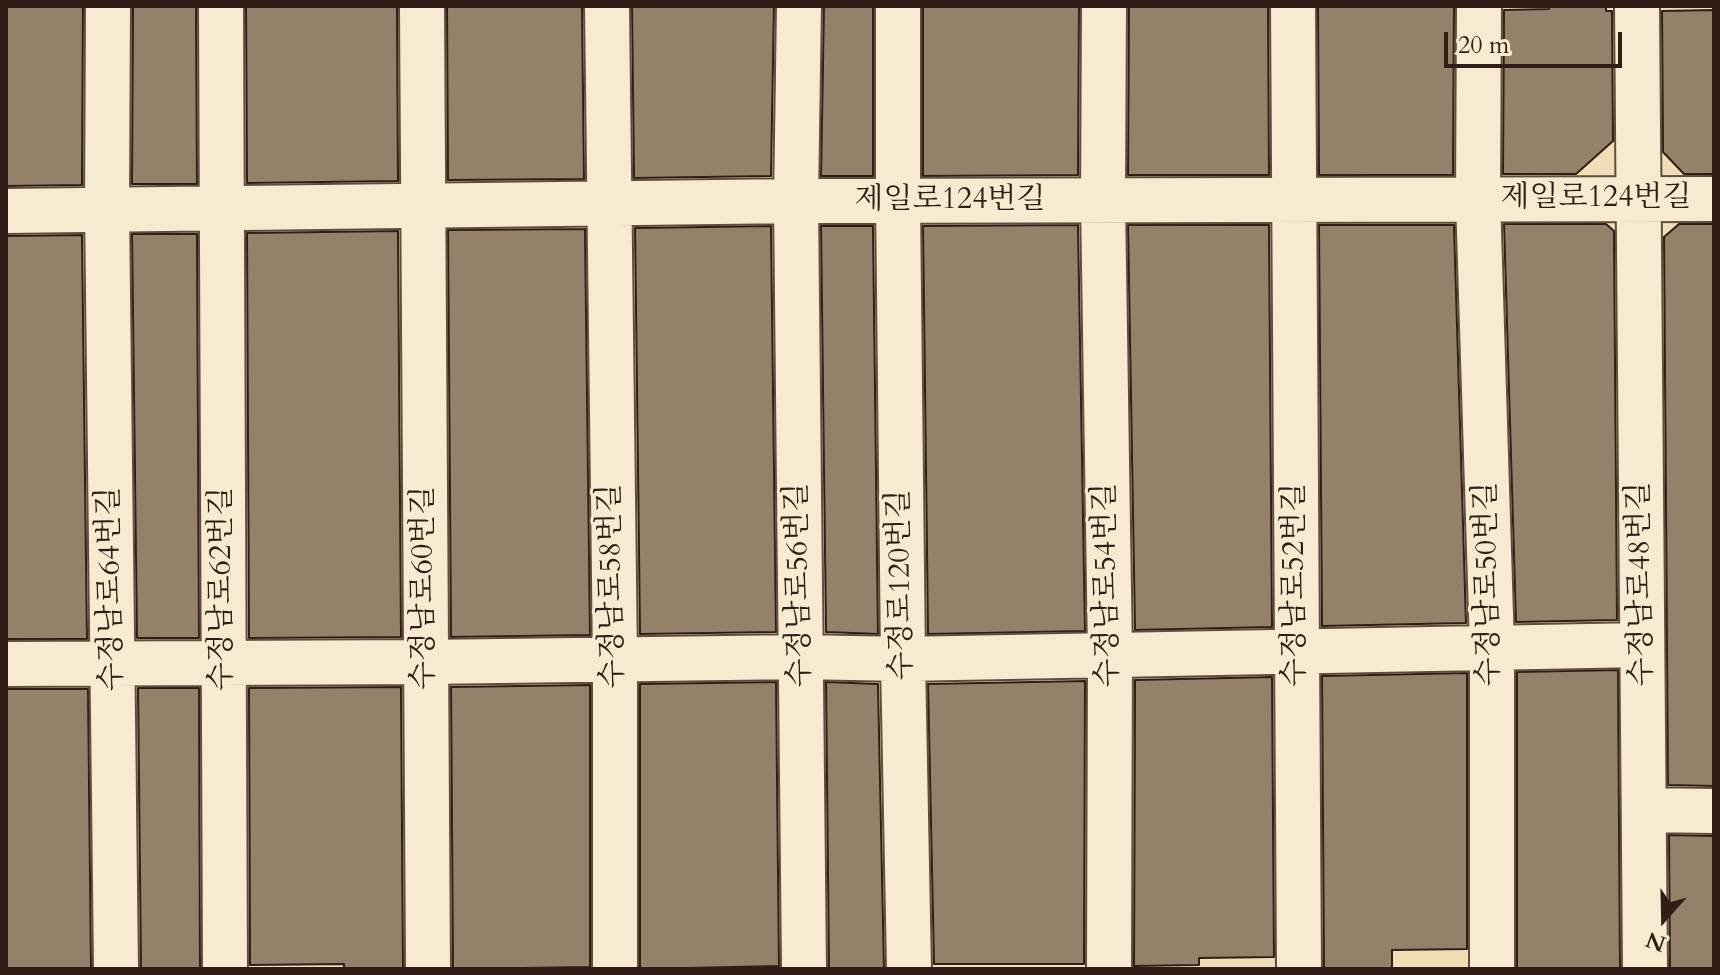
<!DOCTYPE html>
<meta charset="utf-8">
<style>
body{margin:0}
#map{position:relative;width:1720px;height:975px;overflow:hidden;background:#f1deb7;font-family:Cardo,serif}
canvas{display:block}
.frame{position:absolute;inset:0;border:8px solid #301d15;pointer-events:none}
.north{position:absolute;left:1624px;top:879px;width:80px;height:80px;-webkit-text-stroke:6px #f6ead0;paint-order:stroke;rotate:200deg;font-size:22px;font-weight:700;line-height:32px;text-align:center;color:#301d15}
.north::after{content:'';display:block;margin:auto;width:28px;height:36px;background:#301d15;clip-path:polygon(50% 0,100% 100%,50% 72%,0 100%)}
.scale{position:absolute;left:1444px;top:32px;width:178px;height:36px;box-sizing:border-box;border:4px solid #301d15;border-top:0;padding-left:10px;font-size:24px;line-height:28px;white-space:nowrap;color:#301d15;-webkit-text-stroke:6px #f6ead0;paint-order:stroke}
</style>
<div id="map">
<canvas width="1720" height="975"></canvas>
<div class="frame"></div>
<div class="north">N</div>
<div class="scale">20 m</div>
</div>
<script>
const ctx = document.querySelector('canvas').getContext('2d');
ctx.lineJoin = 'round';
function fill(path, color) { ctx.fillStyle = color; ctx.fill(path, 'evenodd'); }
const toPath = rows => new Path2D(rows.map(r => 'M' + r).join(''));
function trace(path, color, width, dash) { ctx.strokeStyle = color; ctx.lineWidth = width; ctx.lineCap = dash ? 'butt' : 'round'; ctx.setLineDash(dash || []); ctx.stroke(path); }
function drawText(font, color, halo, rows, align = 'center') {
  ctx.font = font + ' Cardo,"Noto Serif KR",serif'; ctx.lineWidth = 6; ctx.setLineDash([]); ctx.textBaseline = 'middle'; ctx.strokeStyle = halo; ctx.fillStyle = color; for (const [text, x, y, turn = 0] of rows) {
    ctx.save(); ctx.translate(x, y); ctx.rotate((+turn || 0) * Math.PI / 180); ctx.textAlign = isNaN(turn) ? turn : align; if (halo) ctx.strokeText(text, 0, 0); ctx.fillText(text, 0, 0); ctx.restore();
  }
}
const building = toPath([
 [6,6,83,6,82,185,6,186,6,6],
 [133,6,196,6,197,184,132,184,133,6],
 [246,6,397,6,398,181,247,183,246,6],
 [447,6,582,6,584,179,448,180,447,6],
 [632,6,774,6,771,176,634,178,632,6],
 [824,6,873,6,873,176,821,176,824,6],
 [923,6,1079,6,1078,175,923,176,923,6],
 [1129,6,1268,6,1269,175,1128,175,1129,6],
 [1318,6,1454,6,1453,175,1319,175,1318,6],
 [1549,6,1606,6,1606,11,1612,11,1613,141,1576,174,1503,174,1504,10,1549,9,1549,6],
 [1714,10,1714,174,1684,174,1663,152,1662,11,1714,10],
 [1504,224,1606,224,1614,231,1617,620,1516,622,1504,224],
 [1679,224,1714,224,1714,786,1668,785,1664,237,1679,224],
 [1078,225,1085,631,928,634,923,226,1078,225],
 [1128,225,1269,225,1272,627,1135,630,1128,225],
 [1319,225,1454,225,1466,623,1322,626,1319,225],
 [771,226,776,632,640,634,635,228,771,226],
 [821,226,873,226,878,634,826,632,821,226],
 [585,229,590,635,451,637,448,230,585,229],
 [398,231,401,637,249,638,247,233,398,231],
 [132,234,197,234,199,638,137,638,132,234],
 [82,235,87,639,6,639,6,236,82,235],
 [1618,670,1620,969,1517,969,1517,672,1618,670],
 [1467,673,1467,949,1392,950,1392,968,1324,969,1322,676,1467,673],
 [1272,677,1274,957,1199,958,1199,965,1134,966,1135,680,1272,677],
 [1085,681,1084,964,934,964,928,684,1085,681],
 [776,682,779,966,640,969,640,684,776,682],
 [826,682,878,684,884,969,829,969,826,682],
 [590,685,590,967,453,969,451,687,590,685],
 [401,687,403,969,344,969,344,964,250,965,249,688,401,687],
 [138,688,199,688,200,969,141,969,138,688],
 [6,689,88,689,91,969,6,969,6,689],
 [1669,835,1714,836,1714,969,1670,969,1669,835]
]);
fill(building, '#948169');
trace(building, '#301d15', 2);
const minor = toPath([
 [108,6,107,208,116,969],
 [221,6,225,969],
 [422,6,428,969],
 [607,6,615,660,615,969],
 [799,6,796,201,804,969],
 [898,6,898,201,903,659,909,969],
 [1104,6,1103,201,1110,655,1109,969],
 [1293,6,1299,969],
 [1479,6,1478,199,1492,647,1492,969],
 [1637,6,1645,969],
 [6,211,796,201,1714,199],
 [6,664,426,662,801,657,903,659,1642,645],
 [1645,810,1714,811]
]);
trace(minor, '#604d3e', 48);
trace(minor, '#f6ead0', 44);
drawText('30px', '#301d15', '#f6ead0', [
 ["제일로124번길",1596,199],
 ["제일로124번길",950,201],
 ["수정남로50번길",1489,584,-91],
 ["수정남로48번길",1642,584,-91],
 ["수정남로56번길",800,585,-91],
 ["수정로120번길",902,585,-91],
 ["수정남로54번길",1108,585,-91],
 ["수정남로52번길",1296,585,-90],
 ["수정남로58번길",613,586,-91],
 ["수정남로60번길",425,588,-90],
 ["수정남로64번길",112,589,-91],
 ["수정남로62번길",223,589,-90]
]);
</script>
